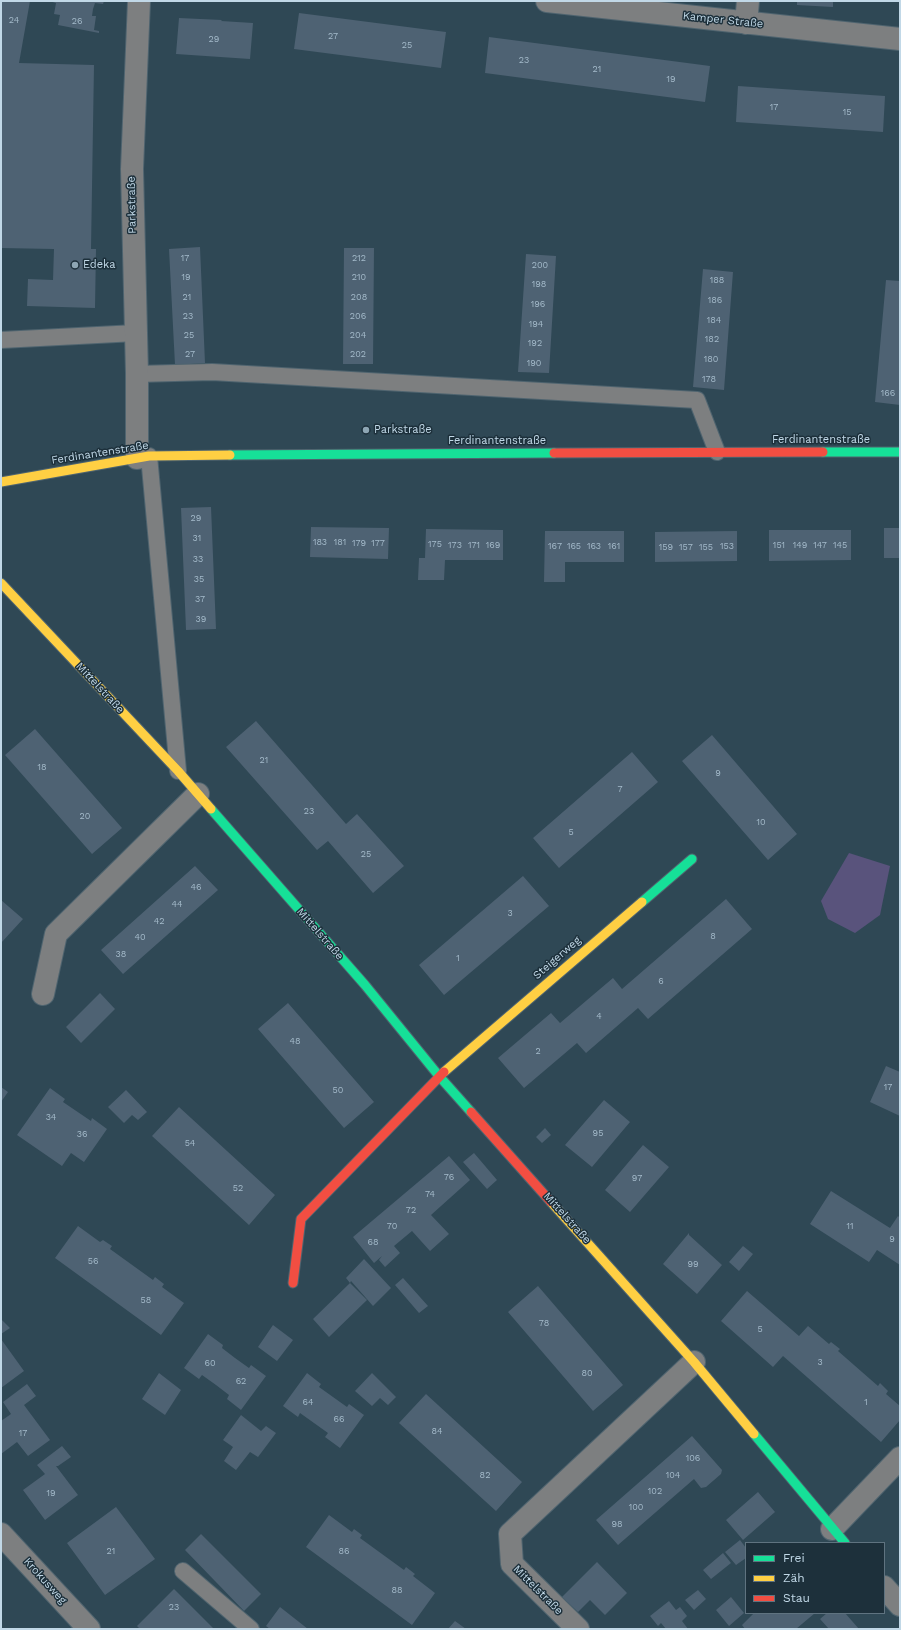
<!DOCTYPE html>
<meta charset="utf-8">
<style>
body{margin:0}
#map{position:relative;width:901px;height:1630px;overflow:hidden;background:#2f4855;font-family:"Work Sans",sans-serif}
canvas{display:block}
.frame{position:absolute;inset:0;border:2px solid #c1d8e7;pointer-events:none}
.legend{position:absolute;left:745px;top:1542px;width:140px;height:72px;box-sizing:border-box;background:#1d303b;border:1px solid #5f7380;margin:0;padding:5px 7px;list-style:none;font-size:12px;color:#c1d8e7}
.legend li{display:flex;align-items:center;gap:8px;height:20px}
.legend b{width:20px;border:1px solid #5f7380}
</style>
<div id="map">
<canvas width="901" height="1630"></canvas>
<div class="frame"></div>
<ul class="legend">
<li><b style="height:5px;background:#16e098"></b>Frei</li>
<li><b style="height:5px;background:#ffcf43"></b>Zäh</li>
<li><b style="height:5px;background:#f24e42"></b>Stau</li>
</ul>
</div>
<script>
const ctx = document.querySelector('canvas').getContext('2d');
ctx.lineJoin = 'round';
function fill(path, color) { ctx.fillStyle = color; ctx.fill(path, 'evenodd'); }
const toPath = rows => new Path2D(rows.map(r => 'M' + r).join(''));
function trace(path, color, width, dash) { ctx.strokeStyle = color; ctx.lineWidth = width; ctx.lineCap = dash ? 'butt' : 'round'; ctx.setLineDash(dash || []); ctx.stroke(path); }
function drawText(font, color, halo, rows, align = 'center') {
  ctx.font = font + ' "Work Sans",sans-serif'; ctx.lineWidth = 3; ctx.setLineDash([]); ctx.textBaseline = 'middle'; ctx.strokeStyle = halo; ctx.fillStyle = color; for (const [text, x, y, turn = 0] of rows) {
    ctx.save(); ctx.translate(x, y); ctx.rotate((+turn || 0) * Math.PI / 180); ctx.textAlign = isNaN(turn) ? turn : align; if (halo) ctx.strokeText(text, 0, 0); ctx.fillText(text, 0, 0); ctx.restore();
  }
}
fill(toPath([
 [849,853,890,866,880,915,855,933,828,919,821,901]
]), '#59537c');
fill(toPath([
 [1,1,30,1,19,63,94,65,91,249,96,249,95,308,27,306,28,279,53,280,54,249,1,248],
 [49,1,104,1,103,4,95,3,93,9,92,16,96,16,94,30,99,31,99,33,58,25,60,15,54,14,56,3],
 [797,1,833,1,833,7,797,5],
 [299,13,446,32,441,68,294,49],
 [179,18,222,20,221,21,253,23,250,59,176,54],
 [489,37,710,66,705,102,485,73],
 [738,86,885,96,883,132,736,122],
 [200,247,205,363,175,365,169,249],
 [344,248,374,248,373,364,343,364],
 [526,254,556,256,549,373,518,372],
 [703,269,733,272,724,390,693,387],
 [886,280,900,281,900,405,875,402],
 [211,507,216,629,186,630,181,508],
 [311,527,389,528,388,559,310,557],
 [884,528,900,528,900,558,884,558],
 [426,529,503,530,503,560,445,560,444,580,418,580,419,558,425,558],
 [769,530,851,530,851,560,769,561],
 [545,531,624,531,624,562,565,562,565,582,544,582],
 [737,531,737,561,655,562,655,532],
 [256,721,346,824,357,814,404,866,373,893,328,841,317,850,226,747],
 [35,729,122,828,92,854,5,755],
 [712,735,797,834,768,860,682,761],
 [632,752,658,782,559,868,533,838],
 [195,866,218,890,123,974,101,950],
 [523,876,549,906,444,995,419,965],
 [726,899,752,929,648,1019,638,1008,586,1053,577,1043,524,1088,498,1058,551,1013,560,1023,613,978,622,989],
 [1,900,23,919,1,943],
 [100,993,115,1009,81,1043,66,1027],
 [288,1003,374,1102,344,1128,258,1029],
 [886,1066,900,1072,900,1116,870,1102],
 [1,1087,8,1092,1,1102],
 [50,1088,65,1099,63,1102,91,1121,92,1118,107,1129,84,1162,71,1153,62,1166,17,1135],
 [126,1090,147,1112,138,1120,132,1115,124,1123,108,1107],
 [604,1100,630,1122,592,1167,565,1145],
 [179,1107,275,1195,249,1225,152,1136],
 [545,1128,551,1135,542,1143,536,1137],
 [643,1145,669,1167,630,1212,605,1190],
 [474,1153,497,1180,487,1189,463,1162],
 [449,1156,470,1180,431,1215,449,1234,430,1251,412,1231,394,1246,400,1253,385,1267,379,1260,382,1256,374,1263,353,1237],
 [831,1191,890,1228,898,1216,900,1218,900,1265,877,1250,869,1262,810,1224],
 [78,1226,100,1242,103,1240,112,1246,110,1249,153,1280,155,1277,164,1284,162,1287,184,1303,161,1335,55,1258],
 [689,1233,689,1235,722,1265,697,1294,663,1264],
 [743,1246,753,1254,739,1271,729,1262],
 [364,1259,391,1288,373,1306,351,1281,350,1283,346,1278],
 [403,1278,428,1306,419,1313,395,1285],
 [350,1283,367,1300,329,1337,313,1319],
 [538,1286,623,1385,593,1411,508,1312],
 [747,1291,799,1336,808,1326,829,1344,831,1342,840,1349,838,1351,878,1386,880,1383,888,1391,886,1394,900,1406,900,1420,881,1442,783,1356,773,1367,721,1321],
 [1,1319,10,1328,1,1334],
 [273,1325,293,1340,277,1361,258,1347],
 [208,1334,223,1345,222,1348,235,1358,249,1368,251,1365,266,1376,241,1410,227,1399,229,1395,216,1385,202,1375,199,1379,184,1368],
 [1,1339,24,1371,1,1388],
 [159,1373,181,1390,165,1415,142,1399],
 [307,1373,321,1384,319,1387,347,1407,349,1404,364,1415,340,1448,325,1437,328,1433,300,1413,298,1417,283,1406],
 [372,1373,396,1397,388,1405,380,1398,372,1406,355,1391],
 [27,1384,36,1396,24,1405,50,1440,28,1456,17,1442,1,1454,1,1421,11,1414,3,1402],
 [426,1394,522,1482,496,1511,399,1423],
 [241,1415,261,1431,266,1426,276,1433,258,1457,250,1452,236,1470,224,1461,233,1447,223,1440],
 [692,1436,722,1470,721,1474,706,1487,701,1488,694,1479,618,1545,596,1520],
 [62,1446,71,1457,58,1466,56,1466,78,1495,45,1520,23,1490,45,1474,37,1465],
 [758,1492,775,1512,743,1540,726,1520],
 [116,1507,155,1559,105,1595,67,1543],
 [329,1515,352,1532,354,1529,362,1535,360,1538,404,1570,406,1567,415,1574,413,1576,435,1593,412,1625,306,1547],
 [201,1534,261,1594,244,1611,185,1550],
 [740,1540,746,1548,746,1558,736,1565,725,1552],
 [723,1553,731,1563,711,1579,703,1570],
 [597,1562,627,1593,605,1615,590,1600,578,1612,562,1597],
 [174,1589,214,1629,140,1629,137,1626],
 [698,1590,706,1599,694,1610,685,1600],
 [731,1597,744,1613,729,1626,716,1610],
 [669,1601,676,1610,680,1607,687,1616,682,1621,688,1629,666,1629,661,1623,658,1626,650,1616],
 [280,1607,308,1629,270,1629,266,1626],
 [754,1613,815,1613,796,1629,745,1629,742,1625],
 [827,1613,845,1613,859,1629,829,1629,820,1619],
 [455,1621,466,1629,448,1629]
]), '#4e6273');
const lane = toPath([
 [1,340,136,333],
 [137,374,212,372,697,400,717,452],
 [149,456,178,771],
 [183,1571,251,1629]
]);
const street = toPath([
 [547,1,900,39],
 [746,23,748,1],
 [137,458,137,374,132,169,139,1],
 [43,994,56,934,198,794],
 [832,1529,900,1458],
 [1,1534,89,1629],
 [884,1587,900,1605],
 [578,1629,512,1564,510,1534,694,1362]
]);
const fast = toPath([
 [823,452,900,452],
 [230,455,554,453],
 [211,809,365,985,439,1076,471,1112],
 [642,902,692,859],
 [754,1434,845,1543]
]);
const slow = toPath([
 [1,482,149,456,230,455],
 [1,583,178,771,211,809],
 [444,1072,642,902],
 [551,1202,694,1362,754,1434]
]);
const jam = toPath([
 [554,453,823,452],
 [471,1112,551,1202],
 [293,1283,301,1219,444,1072]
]);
trace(lane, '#4f646f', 18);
trace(street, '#4f646f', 24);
trace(fast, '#4f646f', 11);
trace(slow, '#4f646f', 11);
trace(jam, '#4f646f', 11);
trace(lane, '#7d7f80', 16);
trace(street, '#7d7f80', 22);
trace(fast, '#16e098', 9);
trace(slow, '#ffcf43', 9);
trace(jam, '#f24e42', 9);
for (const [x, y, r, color] of [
 [75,265,4,"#8ea6b4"],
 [366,430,4,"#8ea6b4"]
]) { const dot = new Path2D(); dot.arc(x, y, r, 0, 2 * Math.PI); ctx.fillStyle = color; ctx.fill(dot); trace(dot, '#1d303b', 1.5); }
drawText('9px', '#a4baca', null, [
 ["24",14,20],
 ["26",77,21],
 ["27",333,36],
 ["29",214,39],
 ["25",407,45],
 ["23",524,60],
 ["21",597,69],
 ["19",671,79],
 ["17",774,107],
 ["15",847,112],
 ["17",185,258],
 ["212",359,258],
 ["200",540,265],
 ["19",186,277],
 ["210",359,277],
 ["188",717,280],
 ["198",539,284],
 ["21",187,297],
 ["208",359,297],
 ["186",715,300],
 ["196",538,304],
 ["23",188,316],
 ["206",358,316],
 ["184",714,320],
 ["194",536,324],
 ["25",189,335],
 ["204",358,335],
 ["182",712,339],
 ["192",535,343],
 ["27",190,354],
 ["202",358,354],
 ["180",711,359],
 ["190",534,363],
 ["178",709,379],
 ["166",888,393],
 ["29",196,518],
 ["31",197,538],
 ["183",320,542],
 ["181",340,542],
 ["179",359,543],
 ["177",378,543],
 ["175",435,544],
 ["173",455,545],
 ["171",474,545],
 ["169",493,545],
 ["151",779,545],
 ["149",800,545],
 ["147",820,545],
 ["145",840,545],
 ["167",555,546],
 ["165",574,546],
 ["163",594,546],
 ["161",614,546],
 ["153",727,546],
 ["159",666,547],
 ["157",686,547],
 ["155",706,547],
 ["33",198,559],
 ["35",199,579],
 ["37",200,599],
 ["39",201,619],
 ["21",264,760],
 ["18",42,767],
 ["9",718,773],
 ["7",620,789],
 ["23",309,811],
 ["20",85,816],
 ["10",761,822],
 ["5",571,832],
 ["25",366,854],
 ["46",196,887],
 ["44",177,904],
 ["3",510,913],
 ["42",159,921],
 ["8",713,936],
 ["40",140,937],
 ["38",121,954],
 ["1",458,958],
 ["6",661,981],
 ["4",599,1016],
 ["48",295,1041],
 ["2",538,1051],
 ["17",888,1087],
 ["50",338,1090],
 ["34",51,1117],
 ["95",598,1133],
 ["36",82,1134],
 ["54",190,1143],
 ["76",449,1177],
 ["97",637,1178],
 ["52",238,1188],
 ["74",430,1194],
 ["72",411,1210],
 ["70",392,1226],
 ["11",850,1226],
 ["9",892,1239],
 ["68",373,1242],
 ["56",93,1261],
 ["99",693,1264],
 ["58",146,1300],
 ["78",544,1323],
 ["5",760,1329],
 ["3",820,1362],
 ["60",210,1363],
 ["80",587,1373],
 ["62",241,1381],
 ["64",308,1402],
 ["1",866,1402],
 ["66",339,1419],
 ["84",437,1431],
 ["17",23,1433],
 ["106",693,1458],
 ["82",485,1475],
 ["104",673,1475],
 ["102",655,1491],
 ["19",51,1493],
 ["100",636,1507],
 ["98",617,1524],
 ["21",111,1551],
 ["86",344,1551],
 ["88",397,1590],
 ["23",174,1607]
]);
drawText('11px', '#c1d8e7', '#1d303b', [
 ["Kamper Straße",723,20,6],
 ["Parkstraße",132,205,-91],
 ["Ferdinantenstraße",821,440],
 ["Ferdinantenstraße",497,441],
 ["Ferdinantenstraße",100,453,-9],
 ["Mittelstraße",100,688,47],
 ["Mittelstraße",320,934,49],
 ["Steigerweg",557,958,-41],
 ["Mittelstraße",567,1218,48],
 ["Krokusweg",45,1581,48],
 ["Mittelstraße",538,1590,45]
]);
drawText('11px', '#c1d8e7', '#1d303b', [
 ["Edeka",83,265],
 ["Parkstraße",374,430]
], 'left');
</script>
